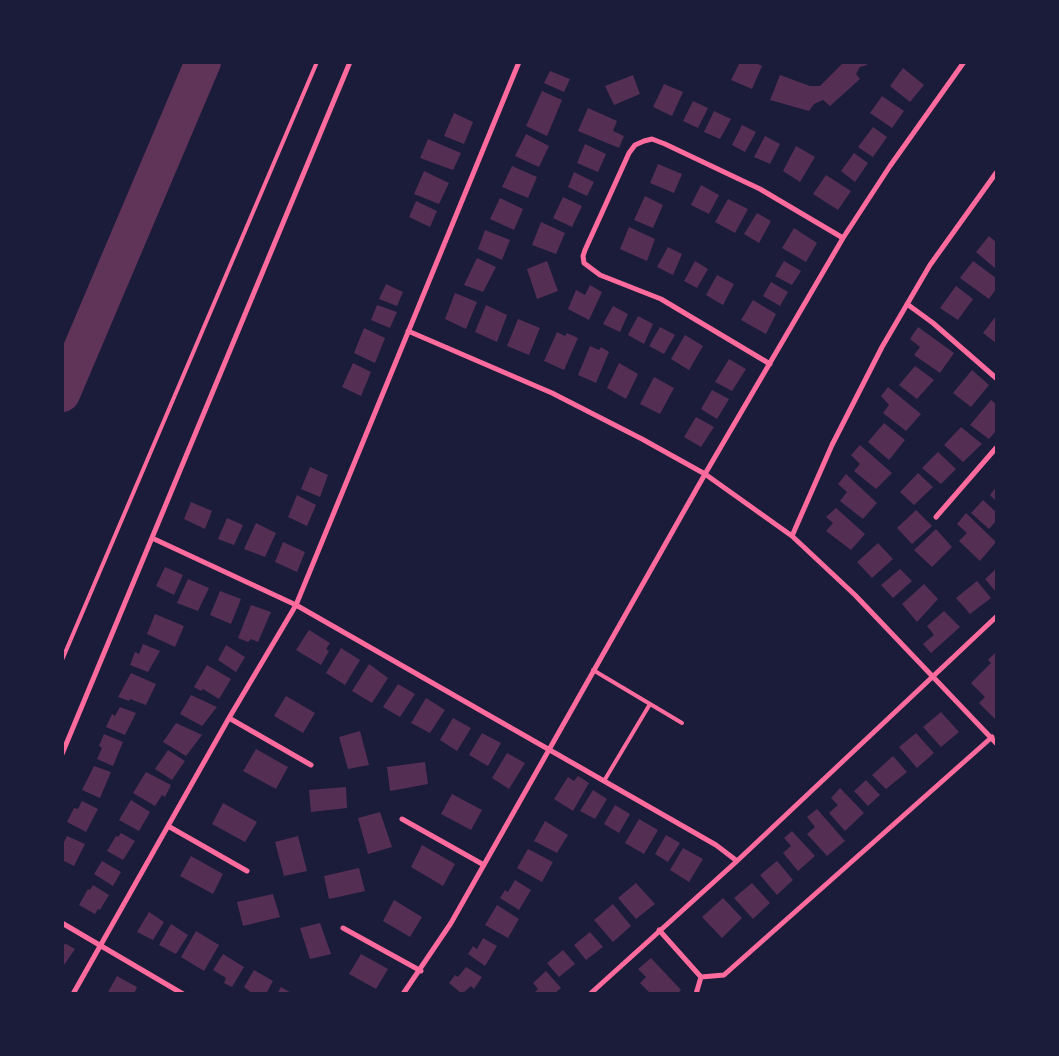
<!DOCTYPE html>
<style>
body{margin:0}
#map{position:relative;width:1059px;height:1056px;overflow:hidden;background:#1b1b3a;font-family:"Noto Sans",sans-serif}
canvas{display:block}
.frame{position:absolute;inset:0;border:64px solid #1b1b3a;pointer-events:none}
</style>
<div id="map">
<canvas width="1059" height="1056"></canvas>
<div class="frame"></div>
</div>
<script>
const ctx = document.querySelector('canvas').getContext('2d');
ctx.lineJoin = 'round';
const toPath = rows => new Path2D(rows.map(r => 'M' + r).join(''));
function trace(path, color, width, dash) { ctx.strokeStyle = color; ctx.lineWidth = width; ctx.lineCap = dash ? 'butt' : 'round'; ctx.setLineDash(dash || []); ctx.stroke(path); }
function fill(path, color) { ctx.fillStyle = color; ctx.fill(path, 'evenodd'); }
trace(toPath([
 [62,394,203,62]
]), '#603358', 36);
fill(toPath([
 [740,62,754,62,762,66,752,89,731,80],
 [844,62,867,62,867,65,860,67,856,74,860,79,830,106,823,100,814,104,809,111,770,100,780,75,810,86,820,86],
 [903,68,924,85,910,102,890,86],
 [550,71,570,79,564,92,544,83],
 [633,75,640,94,614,105,605,86],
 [664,84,683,92,672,116,653,107],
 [542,91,562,100,547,136,526,126],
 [882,96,904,111,892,128,870,113],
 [693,101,708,108,698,128,683,121],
 [588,108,617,121,613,131,624,136,619,148,578,131],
 [714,111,731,119,720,139,704,132],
 [454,113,473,122,464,144,444,136],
 [742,125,756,132,745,152,732,145],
 [873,127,887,137,873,157,858,147],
 [526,134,549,146,539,167,515,156],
 [765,136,780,144,770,164,754,157],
 [428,139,461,153,453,170,420,158],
 [585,144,606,154,598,172,577,163],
 [796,146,815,157,800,182,783,171],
 [854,153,868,163,855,182,841,171],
 [658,164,682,174,674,193,650,183],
 [512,166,537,177,528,198,502,187],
 [424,171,449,183,439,204,414,194],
 [574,172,594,182,587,196,568,187],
 [826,175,851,191,838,210,813,194],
 [701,185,719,195,709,214,691,205],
 [645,196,663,205,653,228,634,220],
 [563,197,582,206,572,227,553,218],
 [500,198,523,209,514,230,490,219],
 [728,199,748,209,735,233,715,222],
 [416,201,437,211,430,227,409,217],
 [757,213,771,221,759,243,744,234],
 [541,222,565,233,556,254,532,245],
 [629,227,655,239,647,261,620,249],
 [794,228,817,243,806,262,782,248],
 [485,230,510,240,502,260,478,249],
 [989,236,996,242,996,269,976,252],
 [668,247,682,254,673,275,657,267],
 [477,258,496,267,483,292,464,285],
 [547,261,558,291,537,299,527,269],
 [695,261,708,269,697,288,684,281],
 [784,261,801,271,792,285,775,276],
 [973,261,996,278,996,289,989,299,960,278],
 [717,275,734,284,723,305,706,295],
 [771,282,788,292,780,306,763,296],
 [386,284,403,292,397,306,379,299],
 [590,285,602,292,589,320,568,309,576,290,585,295],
 [956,286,973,299,958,320,940,308],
 [455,293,477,302,466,329,445,319],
 [753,300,776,314,766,334,741,320],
 [377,305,397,312,390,328,371,320],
 [486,305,507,315,497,342,475,332],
 [613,306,628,314,620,332,603,324],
 [638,316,653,324,644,344,628,335],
 [996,316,996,343,983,333],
 [518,319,540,328,529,355,507,346],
 [660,327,675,335,664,354,649,346],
 [918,327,954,353,940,373,914,355,920,347,910,339],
 [364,328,385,338,375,363,354,353],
 [557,332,565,336,567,333,578,338,564,370,544,361],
 [685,335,703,346,689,370,671,359],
 [590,346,599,350,601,347,609,352,596,383,578,375],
 [729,359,746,369,732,391,715,382],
 [353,363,371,372,361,396,342,387],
 [619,363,638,374,626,399,607,388],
 [915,366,934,380,917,399,899,385],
 [972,370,989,385,971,407,953,393],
 [654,377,674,388,660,414,640,404],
 [888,387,921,414,906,431,883,413,889,405,881,396],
 [712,390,729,399,717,419,701,409],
 [991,400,996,404,996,431,989,439,970,425],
 [696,417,714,427,701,447,684,437],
 [884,423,905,440,889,460,868,442],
 [961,427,982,444,963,462,944,445],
 [860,445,892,473,876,489,854,471,860,464,851,455],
 [938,452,956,469,941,484,922,468],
 [310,467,328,475,320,497,301,489],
 [918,473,933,487,914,505,900,492],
 [846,474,877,503,863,519,840,501,847,492,838,484],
 [996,487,996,501,990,495],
 [297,495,316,505,307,526,288,517],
 [983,500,996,512,996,521,989,529,971,513],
 [191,502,212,511,205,529,184,519],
 [836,508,865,534,851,550,826,531,833,523,826,517],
 [916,510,932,526,912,544,897,528],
 [966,513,996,542,980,561,959,541,967,533,957,524],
 [227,518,243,525,234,545,218,539],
 [256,523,276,533,265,557,244,549],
 [936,529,952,547,932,567,914,550],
 [283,542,305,552,297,572,275,562],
 [878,543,893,559,872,578,857,562],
 [165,567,183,575,174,595,156,586],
 [900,569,912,581,893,598,881,585],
 [996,569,996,592,985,579],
 [188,579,209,588,198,611,177,603],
 [977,581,991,598,970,614,956,598],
 [924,584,938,599,917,622,902,604],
 [220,591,241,599,231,624,210,615],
 [251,605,271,612,258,642,251,639,248,642,238,638],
 [944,611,960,627,931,653,923,644,934,635,927,626],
 [155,614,184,626,175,647,147,634],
 [309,630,330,643,326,649,329,651,321,665,296,650],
 [143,644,160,651,148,672,130,665,135,652,139,654],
 [226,645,245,657,236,672,218,660],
 [341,648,360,660,345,685,326,673],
 [996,652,996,720,979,703,985,697,971,683,991,663,988,660],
 [369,664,388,678,372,703,352,691],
 [207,665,231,679,219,699,203,689,201,691,194,687],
 [131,673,156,684,146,705,130,699,129,701,118,697],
 [398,684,415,694,400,717,383,707],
 [191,695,217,707,202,726,180,714],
 [286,696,315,713,303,733,274,716],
 [426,698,445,710,430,733,411,723],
 [120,707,136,713,125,735,106,727,112,714,115,716],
 [941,712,959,732,941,747,923,727],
 [453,718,471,728,457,751,440,740],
 [176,723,202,735,186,756,163,742],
 [360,731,369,765,348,769,339,737],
 [482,733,501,743,488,766,469,755],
 [916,733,934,753,917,768,899,747],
 [104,734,123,742,113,766,97,759,102,748,99,746],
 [256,749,288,767,276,789,243,771],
 [168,750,185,761,172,780,155,769],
 [507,753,525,763,509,789,492,778],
 [893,756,907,772,886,789,872,775],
 [425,762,428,784,390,791,387,767],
 [94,766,111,772,100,798,82,790],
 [146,772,171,785,165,797,162,795,155,806,133,793],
 [578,776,589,783,573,811,554,799,568,777,574,781],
 [866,780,880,795,868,806,854,791],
 [346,787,347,808,311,812,309,790],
 [840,788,864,813,845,831,829,813,838,805,831,798],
 [593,790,607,799,595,819,580,811],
 [452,794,482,810,471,830,441,814],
 [131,800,150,812,139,831,119,820],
 [82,801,98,809,86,832,67,822,74,808,78,809],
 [223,803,257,822,245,842,212,824],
 [615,805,630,814,619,833,604,824],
 [817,809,845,841,827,856,807,834,815,827,807,817],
 [380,812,392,847,368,854,358,818],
 [639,819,658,830,644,854,625,843],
 [545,821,568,835,557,853,534,841],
 [792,831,815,856,798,871,783,853,791,846,784,838],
 [121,833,135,841,123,860,107,851,116,836,118,837],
 [666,835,680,843,668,862,655,854],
 [67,836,85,844,74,866,62,860,62,846],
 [298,836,307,871,284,876,275,842],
 [422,845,455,864,443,886,411,867],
 [683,848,703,859,689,882,670,870],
 [528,849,553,862,542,882,517,868],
 [191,856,223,874,213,894,180,876],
 [102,861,121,872,113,886,94,874],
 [777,861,793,880,777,895,760,875],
 [359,868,365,891,329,899,324,876],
 [515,880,531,890,519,910,500,898,505,890,508,892],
 [636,883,655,904,636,919,618,898],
 [752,883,770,903,753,919,734,898],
 [93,885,109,895,100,910,98,909,95,914,79,905,88,889,90,890],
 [273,894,280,917,243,926,237,902],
 [723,898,742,918,722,938,702,917],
 [394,900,422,917,410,937,383,921],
 [613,904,631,926,613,942,594,920],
 [497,905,519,919,508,938,485,925],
 [149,912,164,922,153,940,137,932],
 [320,923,331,954,310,959,300,928],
 [171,924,188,935,176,954,159,945],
 [196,931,219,945,204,971,181,957],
 [590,932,603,947,586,960,574,945],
 [483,938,497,946,485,966,468,954,473,946,477,949],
 [66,944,75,949,62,968,62,945],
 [563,950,575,964,559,977,547,963],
 [223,954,244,967,232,987,224,983,226,978,213,970],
 [361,954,388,969,376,989,349,974],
 [651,958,681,990,677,994,651,994,640,983,646,977,638,969],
 [466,967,482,977,474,989,471,986,462,994,449,983,455,975,458,977],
 [254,970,273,981,266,994,253,994,244,987],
 [546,971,561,988,554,994,533,994,538,989,533,983],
 [117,976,137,987,134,994,107,994],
 [281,987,293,994,277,994]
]), '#542f53');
trace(toPath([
 [62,660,317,62],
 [593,670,682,723],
 [604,781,650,704]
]), '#ff6b9d', 4);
trace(toPath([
 [907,304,933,323,996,378],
 [408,331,552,393,642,439,705,474,792,536,855,595,996,743],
 [770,364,661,299,600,275,584,263,583,256,585,250,629,153,635,145,644,141,652,139,665,144,760,189,843,238],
 [936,517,996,448],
 [792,536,832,445,882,347,930,265,996,173],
 [152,538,296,605,716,845,737,861],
 [229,718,311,765],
 [62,754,350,62],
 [402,819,484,865],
 [168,826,247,871],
 [62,923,183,994],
 [343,928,421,971],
 [659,930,701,977,696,994],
 [701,977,724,975,992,737],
 [73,994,229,718,296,605,519,62],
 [403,994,451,923,705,474,843,238,890,166,964,62],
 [590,994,737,861,996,617]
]), '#ff6b9d', 5);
</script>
